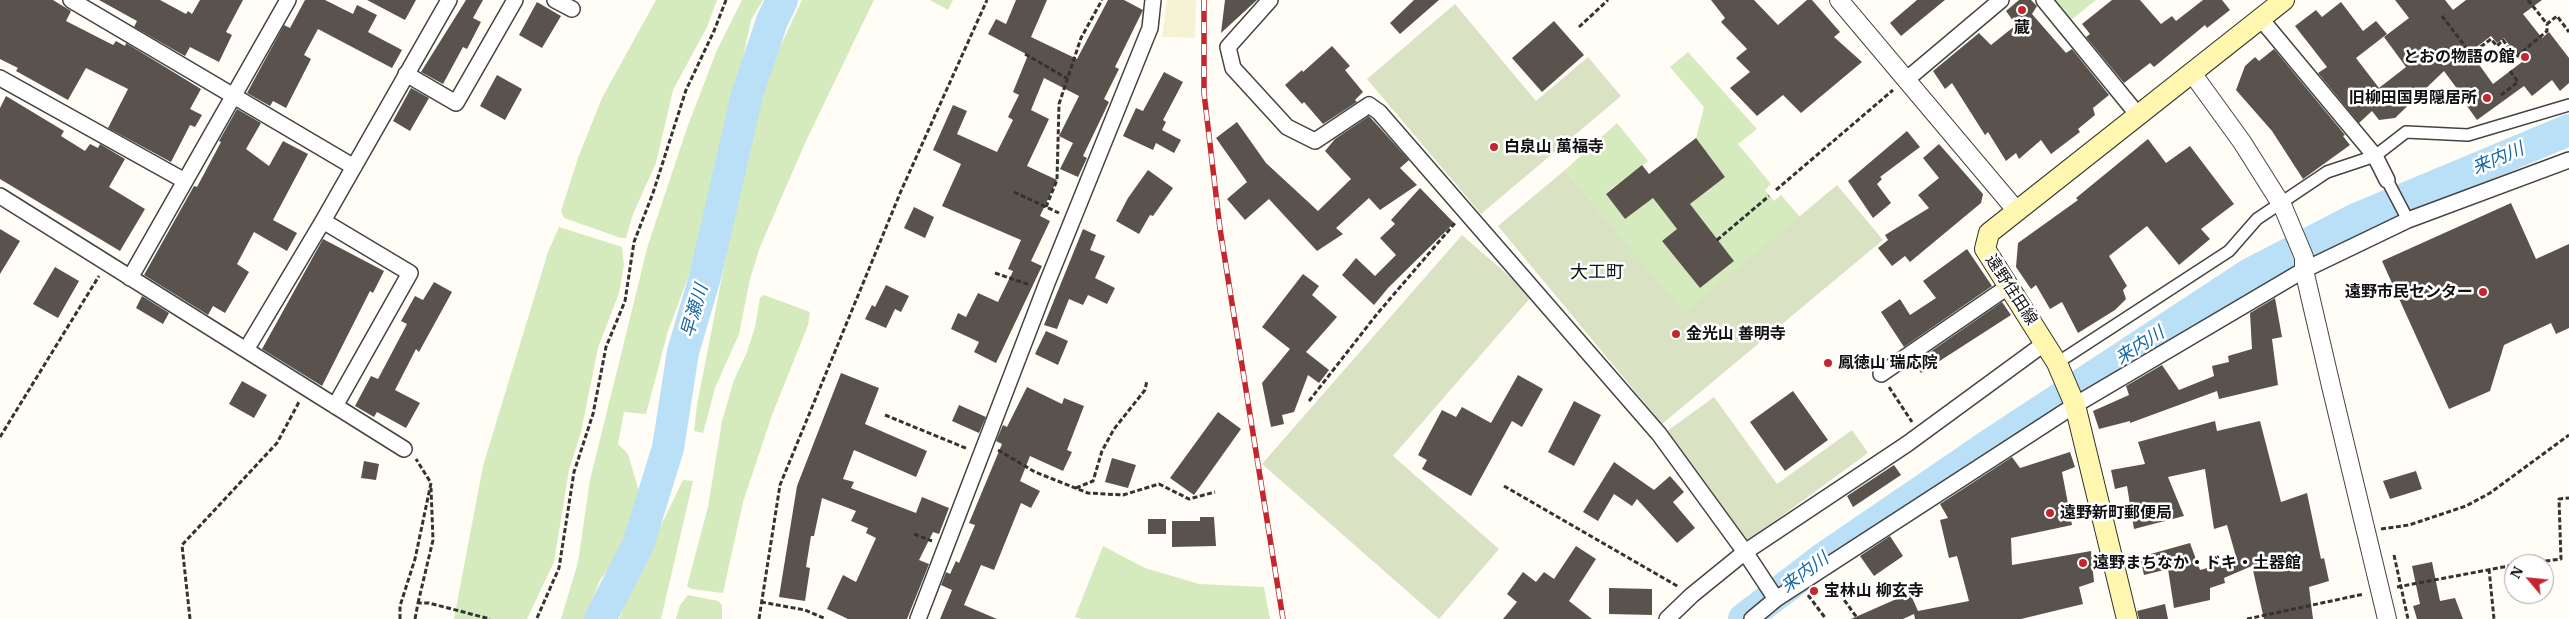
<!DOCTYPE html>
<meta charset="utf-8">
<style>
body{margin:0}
#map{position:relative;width:2569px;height:619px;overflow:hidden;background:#fffdf5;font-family:"IBM Plex Serif",serif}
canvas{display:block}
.north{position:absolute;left:2504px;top:554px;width:50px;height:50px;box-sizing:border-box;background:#fff;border:1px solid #a0a0a0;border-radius:50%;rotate:298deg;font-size:14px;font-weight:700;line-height:20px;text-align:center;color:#111}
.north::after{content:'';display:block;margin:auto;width:18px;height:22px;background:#c4262e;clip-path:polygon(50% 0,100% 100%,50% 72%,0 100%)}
</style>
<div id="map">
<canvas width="2569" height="619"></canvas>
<div class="north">N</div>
</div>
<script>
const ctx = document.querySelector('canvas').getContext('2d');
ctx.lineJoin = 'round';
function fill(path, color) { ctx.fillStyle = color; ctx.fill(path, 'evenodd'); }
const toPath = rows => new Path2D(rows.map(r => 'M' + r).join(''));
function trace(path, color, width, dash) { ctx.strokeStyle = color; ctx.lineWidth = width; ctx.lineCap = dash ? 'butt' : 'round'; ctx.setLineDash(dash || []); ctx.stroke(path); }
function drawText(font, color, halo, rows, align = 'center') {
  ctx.font = font + ' "IBM Plex Serif","Noto Sans JP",serif'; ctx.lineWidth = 5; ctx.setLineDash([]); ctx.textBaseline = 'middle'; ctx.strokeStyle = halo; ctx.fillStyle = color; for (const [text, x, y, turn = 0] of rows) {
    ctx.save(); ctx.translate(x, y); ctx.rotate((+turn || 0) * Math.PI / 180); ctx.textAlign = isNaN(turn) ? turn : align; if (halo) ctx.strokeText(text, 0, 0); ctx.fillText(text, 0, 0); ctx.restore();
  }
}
fill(toPath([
 [1167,0,1196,0,1195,38,1162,37]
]), '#f6f3d4');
fill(toPath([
 [656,0,717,0,707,27,673,90,656,163,633,214,626,238,621,238,564,218,561,211,578,158,602,98],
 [742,0,763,0,751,20,716,187,693,264,668,331,646,414,624,412,618,444,628,454,640,495,621,550,599,582,585,619,561,619,578,562,590,480,648,245,687,128,717,50],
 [802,0,874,0,805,143,760,247,750,279,739,334,715,388,703,433,694,431,697,405,752,123,779,49],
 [930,0,953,0,948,10],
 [2054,0,2096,0,2071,20],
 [1688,52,1757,129,1738,144,1771,184,1765,190,1774,201,1781,195,1800,217,1684,314,1565,170,1617,123,1648,161,1606,193,1625,219,1653,198,1677,229,1662,241,1700,288,1734,261,1690,204,1725,177,1696,138,1704,107,1670,67],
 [559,227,622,247,624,265,619,293,598,348,581,432,569,470,554,562,527,619,454,619,483,466,548,252],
 [764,295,810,312,808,325,772,415,743,502,723,593,691,589,687,586,708,507,722,421,734,380,747,352,755,327,760,298],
 [683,480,693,481,661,619,619,619,637,575],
 [1103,546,1145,568,1199,584,1264,587,1270,619,1082,619,1075,617],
 [688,595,718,601,722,605,722,619,676,619,680,605]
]), '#d5ebbd');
fill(toPath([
 [1455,4,1536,101,1588,57,1621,96,1481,214,1367,79],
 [1565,170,1684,313,1837,185,1883,240,1662,424,1498,226],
 [1462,235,1532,296,1393,456,1499,549,1439,619,1262,464],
 [1714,397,1777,484,1852,430,1868,453,1746,542,1666,432]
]), '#d9e3c4');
trace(toPath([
 [600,619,638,545,668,448,683,352,705,277,747,95,772,21,782,0],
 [1744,619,1824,558,1991,444,2250,274,2356,219,2569,130]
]), '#b9e0f7', 32);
fill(toPath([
 [0,0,53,0,71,11,66,21,113,45,116,41,125,46,126,43,201,89,190,109,202,115,195,127,190,125,171,162,108,128,128,89,86,68,68,100,16,71,18,68,0,59],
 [99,0,160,0,186,14,188,11,192,14,200,0,243,0,226,32,232,35,219,62,190,47,185,56,134,27,137,21],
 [305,0,325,0,353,14,357,5,377,15,368,32,402,50,392,68,318,29,304,55,311,59,286,108,273,101,270,106,247,93,284,25,290,28],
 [367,0,416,0,405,20],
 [466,0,483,0,473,18,481,22,467,49,463,47,443,84,421,72],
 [1016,0,1047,0,1031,37,1077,59,1108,0,1124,0,1143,10,1115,67,1119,69,1104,99,1109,102,1083,156,1087,158,1078,177,1060,169,1073,143,1059,136,1079,96,1044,78,1031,110,1049,119,1027,166,1057,180,1040,216,1050,221,1031,261,1042,266,996,363,974,352,979,342,951,329,958,313,966,317,978,293,998,302,1013,271,1008,269,1021,240,942,206,961,164,933,150,953,105,967,111,957,134,997,152,1013,120,1008,117,1019,95,1013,92,1028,55,988,34,996,19,1006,24],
 [1225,0,1257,0,1221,33],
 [1414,0,1439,0,1400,34,1390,23],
 [1711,0,1754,0,1778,25,1807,0,1812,0,1840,32,1834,37,1862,62,1801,113,1783,95,1757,116,1730,88,1750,72,1736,58,1747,49,1721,22,1725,18],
 [1917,0,1945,0,1901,36,1890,23],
 [2019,0,2031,0,2037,6,2032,14,2066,53,2072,49,2109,95,2093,108,2095,115,2078,129,2080,132,2051,154,2041,140,2019,159,2016,153,2006,161,1988,132,1985,135,1952,83,1945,89,1933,71,1979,33,1991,45,2016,25,2006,11],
 [2112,0,2140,0,2161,24,2172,16,2176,21,2203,0,2222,0,2230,10,2207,28,2205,25,2154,67,2150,63,2124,83,2086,37,2090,34,2082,24],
 [2395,0,2445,0,2453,10,2466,0,2542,0,2523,14,2542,38,2549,32,2569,58,2569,83,2560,91,2552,80,2532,96,2524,86,2477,120,2467,106,2469,105,2444,71,2395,118,2379,120,2372,111,2359,123,2318,73,2327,67,2295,26,2316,10,2322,17,2341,2,2363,31,2376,21,2387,34,2356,58,2379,88,2406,67,2384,37,2409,18],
 [2491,36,2497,43,2504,38,2522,62,2493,84,2470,52],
 [537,2,561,16,542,48,519,35],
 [1554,21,1584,55,1542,92,1512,58],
 [1332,46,1350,66,1345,70,1363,92,1355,100,1357,102,1323,124,1304,102,1302,104,1285,85,1302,70,1303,72],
 [2274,49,2345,135,2343,136,2350,145,2303,179,2272,131,2236,90,2245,66,2255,57,2259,61],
 [1164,72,1183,82,1163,120,1166,122,1162,130,1181,140,1174,153,1156,143,1153,150,1123,136,1136,108,1143,111],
 [497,75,522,89,505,120,480,106],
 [411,88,429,98,410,131,393,121],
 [6,96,64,131,61,136,85,151,90,144,98,148,100,144,125,159,109,187,145,209,120,251,0,179,0,108],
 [237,109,261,123,246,149,269,166,283,141,308,154,273,220,297,233,287,251,254,232,237,264,249,272,225,313,213,306,208,315,144,275,194,186,197,187,221,142,219,141],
 [1369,116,1409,160,1400,168,1417,185,1380,210,1369,198,1336,228,1343,234,1317,251,1269,199,1245,220,1227,199,1247,182,1216,138,1237,122,1266,163,1318,211,1351,179,1325,151,1335,139],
 [1907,131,1920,147,1880,177,1882,179,1877,184,1891,203,1873,218,1848,181],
 [1696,138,1725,177,1690,204,1734,261,1700,288,1662,241,1677,229,1653,198,1625,219,1606,194,1642,165,1649,174],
 [2148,139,2166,163,2190,146,2234,204,2201,229,2210,239,2179,265,2147,226,2109,256,2127,286,2123,290,2126,299,2115,310,2078,333,2062,302,2050,309,2036,285,2031,289,2016,267,2018,243,2078,200,2076,198],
 [1939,144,1983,194,1981,203,1910,262,1905,256,1892,266,1878,248,1888,240,1885,235,1929,208,1918,195,1939,178,1923,158],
 [1148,170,1173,188,1153,216,1150,215,1139,234,1116,221,1128,198],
 [1420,188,1454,223,1388,288,1374,305,1342,275,1356,258,1375,276,1396,255,1380,238,1395,224,1391,220],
 [2511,203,2536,259,2569,244,2569,328,2556,334,2551,323,2504,345,2490,391,2449,409,2382,261],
 [914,207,934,217,925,238,904,228],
 [0,229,20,241,0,274],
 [1083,229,1096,235,1090,250,1105,256,1095,278,1115,288,1107,304,1088,295,1083,305,1069,299,1057,329,1044,325],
 [323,239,384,271,373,293,370,291,322,386,262,349],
 [1967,249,1992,286,1904,347,1881,312,1900,299,1910,315,1936,298,1923,281],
 [55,267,79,281,58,318,33,304],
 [1303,274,1319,286,1312,295,1337,317,1306,352,1329,370,1319,383,1308,375,1294,412,1282,415,1284,424,1271,427,1262,383,1290,349,1262,327],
 [434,282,452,292,419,352,416,349,395,390,420,403,406,428,377,412,374,417,355,406,371,376,378,379,407,324,401,321,415,296,423,300],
 [886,285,909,296,901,312,895,309,886,328,865,319,872,305,875,307],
 [142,296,169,313,163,324,136,308],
 [2275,298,2282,337,2272,339,2278,385,2219,399,2217,391,2130,423,2130,421,2099,429,2093,411,2129,395,2126,386,2162,365,2179,390,2214,376,2212,366,2229,362,2228,356,2252,349,2250,313],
 [2002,302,2011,315,1921,373,1914,363],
 [1046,331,1068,341,1058,365,1035,354],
 [841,373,879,388,865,424,927,451,916,477,854,450,843,479,854,482,851,488,916,513,922,497,949,508,939,534,933,532,919,560,929,564,907,619,848,619,827,609,843,575,856,582,876,538,866,533,868,528,851,521,856,511,822,498,814,536,811,536,806,567,810,568,805,601,779,597,797,486],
 [1518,375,1543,389,1522,427,1512,421,1471,496,1422,469,1427,460,1418,455,1442,410,1456,417,1462,407,1491,423],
 [242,381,267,395,254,418,229,404],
 [1027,387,1062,404,1064,398,1084,406,1067,450,1072,452,1063,471,1030,456,1020,481,1040,491,1031,508,1021,503,994,570,981,565,964,605,997,619,940,619,952,590,941,585,946,572,950,574,956,561,959,563,975,525,969,523,1002,444,996,441,1003,425,1007,427],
 [1793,391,1828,440,1785,471,1750,422],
 [1574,401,1601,415,1574,466,1548,452],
 [959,405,986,417,979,433,952,421],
 [1218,412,1241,429,1194,495,1170,478],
 [2215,421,2217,431,2260,421,2281,502,2307,493,2321,559,2324,558,2329,581,2309,587,2313,619,2264,619,2252,566,2224,578,2225,583,2210,588,2210,600,2174,608,2168,569,2144,575,2140,557,2190,543,2200,570,2237,560,2227,525,2214,529,2205,469,2168,477,2184,516,2134,529,2127,486,2115,489,2111,470,2145,464,2138,442],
 [2070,452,2075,467,2062,472,2072,525,2011,538,2012,565,2091,551,2094,582,2079,587,2083,604,2021,619,1915,619,1914,614,1903,619,1851,619,1910,593,1918,611,1969,601,1957,556,1949,558,1940,520,1948,518,1940,504,2012,457,2020,468],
 [1112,458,1136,465,1128,488,1105,482],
 [364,461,379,464,376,480,361,478],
 [1614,462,1654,490,1670,476,1684,492,1673,502,1695,528,1677,543,1637,499,1632,506,1614,494,1598,521,1583,512],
 [1894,465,1901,475,1853,507,1847,496],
 [2416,471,2422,489,2390,499,2383,481],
 [1200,517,1214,517,1216,546,1172,547,1172,521,1200,521],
 [1148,519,1166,519,1166,534,1148,534],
 [1890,536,1903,556,1874,576,1860,556],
 [1576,546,1596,559,1569,601,1592,619,1503,619,1517,602,1507,594,1523,572,1536,582,1544,572,1554,579],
 [2432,562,2440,601,2455,598,2463,619,2417,619,2413,606,2420,604,2412,566],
 [1609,588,1652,589,1652,615,1609,614],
 [2165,604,2168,619,2139,619,2137,611]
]), '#5a524d');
const pedestrian = toPath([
 [2387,180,2408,220],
 [2057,363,2229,251,2257,219,2327,172,2375,156,2406,132,2468,135,2569,105]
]);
const minor = toPath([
 [71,0,354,167],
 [555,0,572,9],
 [1270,0,1228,47,1233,68,1287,127,1315,141,1369,105,1379,112,1659,434,1745,552,1776,599],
 [2044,0,2138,115],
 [2261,19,2375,156,2387,180],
 [406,74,456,103,515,0],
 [0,78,185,181],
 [1906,80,2001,0],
 [0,196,404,449],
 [323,221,410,273,335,406],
 [130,278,288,0],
 [246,350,323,221,449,0],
 [1881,374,2009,286],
 [918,619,1047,283,1150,28,1153,0],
 [1667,619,1692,595,1745,552,1907,444,2045,343],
 [1752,619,1776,599,2075,405,2304,270,2408,220,2569,160]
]);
const tertiary = toPath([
 [1839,0,2016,210],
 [2192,73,2242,142,2283,207,2304,257,2304,270,2331,386,2387,619]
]);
const secondary = toPath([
 [2127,619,2075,405,2057,363,1985,249,1989,233,2284,0]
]);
trace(pedestrian, '#444', 14);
trace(minor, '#444', 18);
trace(tertiary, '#444', 20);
trace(secondary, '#333', 22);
trace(toPath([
 [2528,0,2547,24,2557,16,2569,32],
 [2442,16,2471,54,2491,39,2497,46,2503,40,2516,57,2547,31,2547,24],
 [1579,27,1608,0],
 [1025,54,1068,79],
 [2501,95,2518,82,2511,72,2513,71],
 [1776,190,1893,90],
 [1014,192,1059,213],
 [1046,207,1057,180,1059,104,1081,38,1102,0],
 [1717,240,1769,196],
 [995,273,1030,285],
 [1889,387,1912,422],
 [1309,401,1377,314,1455,223],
 [885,415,968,449],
 [0,437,99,276],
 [998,450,1035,472,1088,493,1123,495,1159,484,1189,499,1215,492],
 [1504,486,1679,587],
 [1076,488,1093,481,1102,451,1114,429,1145,390,1147,380],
 [2381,529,2409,525,2466,506,2490,493,2569,435],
 [914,534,932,541],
 [2394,555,2408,619],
 [2523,564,2561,559,2559,499,2569,498],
 [2489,569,2494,619],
 [1831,582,1858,619],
 [2397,587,2514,565],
 [1808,595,1826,619],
 [761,602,805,610,826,619],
 [418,603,433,540,431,488],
 [537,618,559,568,574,472,593,414,606,347,625,301,634,242,653,193,686,90,714,31,726,0],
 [190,619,182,545,277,443,299,402],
 [400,619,400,606,415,559,431,483,416,459],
 [415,619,418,603,429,603,490,619],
 [759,619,780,485,901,191,987,0],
 [2247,619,2364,594]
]), '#333', 3, [5, 2.5]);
trace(pedestrian, '#fff', 11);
trace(minor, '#fff', 15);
trace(tertiary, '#fff', 18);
trace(secondary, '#fff6b0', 20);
const rail = toPath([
 [1204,0,1204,93,1220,229,1283,619]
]);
trace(rail, '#c4262e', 5.5);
trace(rail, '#fff', 4, [11]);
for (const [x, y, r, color] of [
 [2022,10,5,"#c4262e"],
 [2525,57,5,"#c4262e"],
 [2487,98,5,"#c4262e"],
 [1494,147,5,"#c4262e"],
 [2483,292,5,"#c4262e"],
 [1676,334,5,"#c4262e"],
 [1828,363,5,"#c4262e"],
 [2050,513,5,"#c4262e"],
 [2083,563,5,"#c4262e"],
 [1814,591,5,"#c4262e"]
]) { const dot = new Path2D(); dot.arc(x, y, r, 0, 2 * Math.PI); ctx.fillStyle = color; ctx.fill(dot); trace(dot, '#fff', 2); }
drawText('bold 16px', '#111', '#fff', [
 ["蔵",2022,28,"center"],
 ["とおの物語の館",2515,57,"right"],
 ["旧柳田国男隠居所",2477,98,"right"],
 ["白泉山 萬福寺",1504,147],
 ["遠野市民センター",2473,292,"right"],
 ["金光山 善明寺",1686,334],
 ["鳳徳山 瑞応院",1838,363],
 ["遠野新町郵便局",2060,513],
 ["遠野まちなか・ドキ・土器館",2093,563],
 ["宝林山 柳玄寺",1824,591]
], 'left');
drawText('16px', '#111', '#fff', [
 ["遠野住田線",2011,290,57]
]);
drawText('italic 18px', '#1768a6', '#fff', [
 ["来内川",2498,159,-23],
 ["早瀬川",695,311,-74],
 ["来内川",2140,346,-33],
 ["来内川",1805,573,-37]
]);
drawText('18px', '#111', '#fff', [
 ["大工町",1597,273]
]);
</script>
